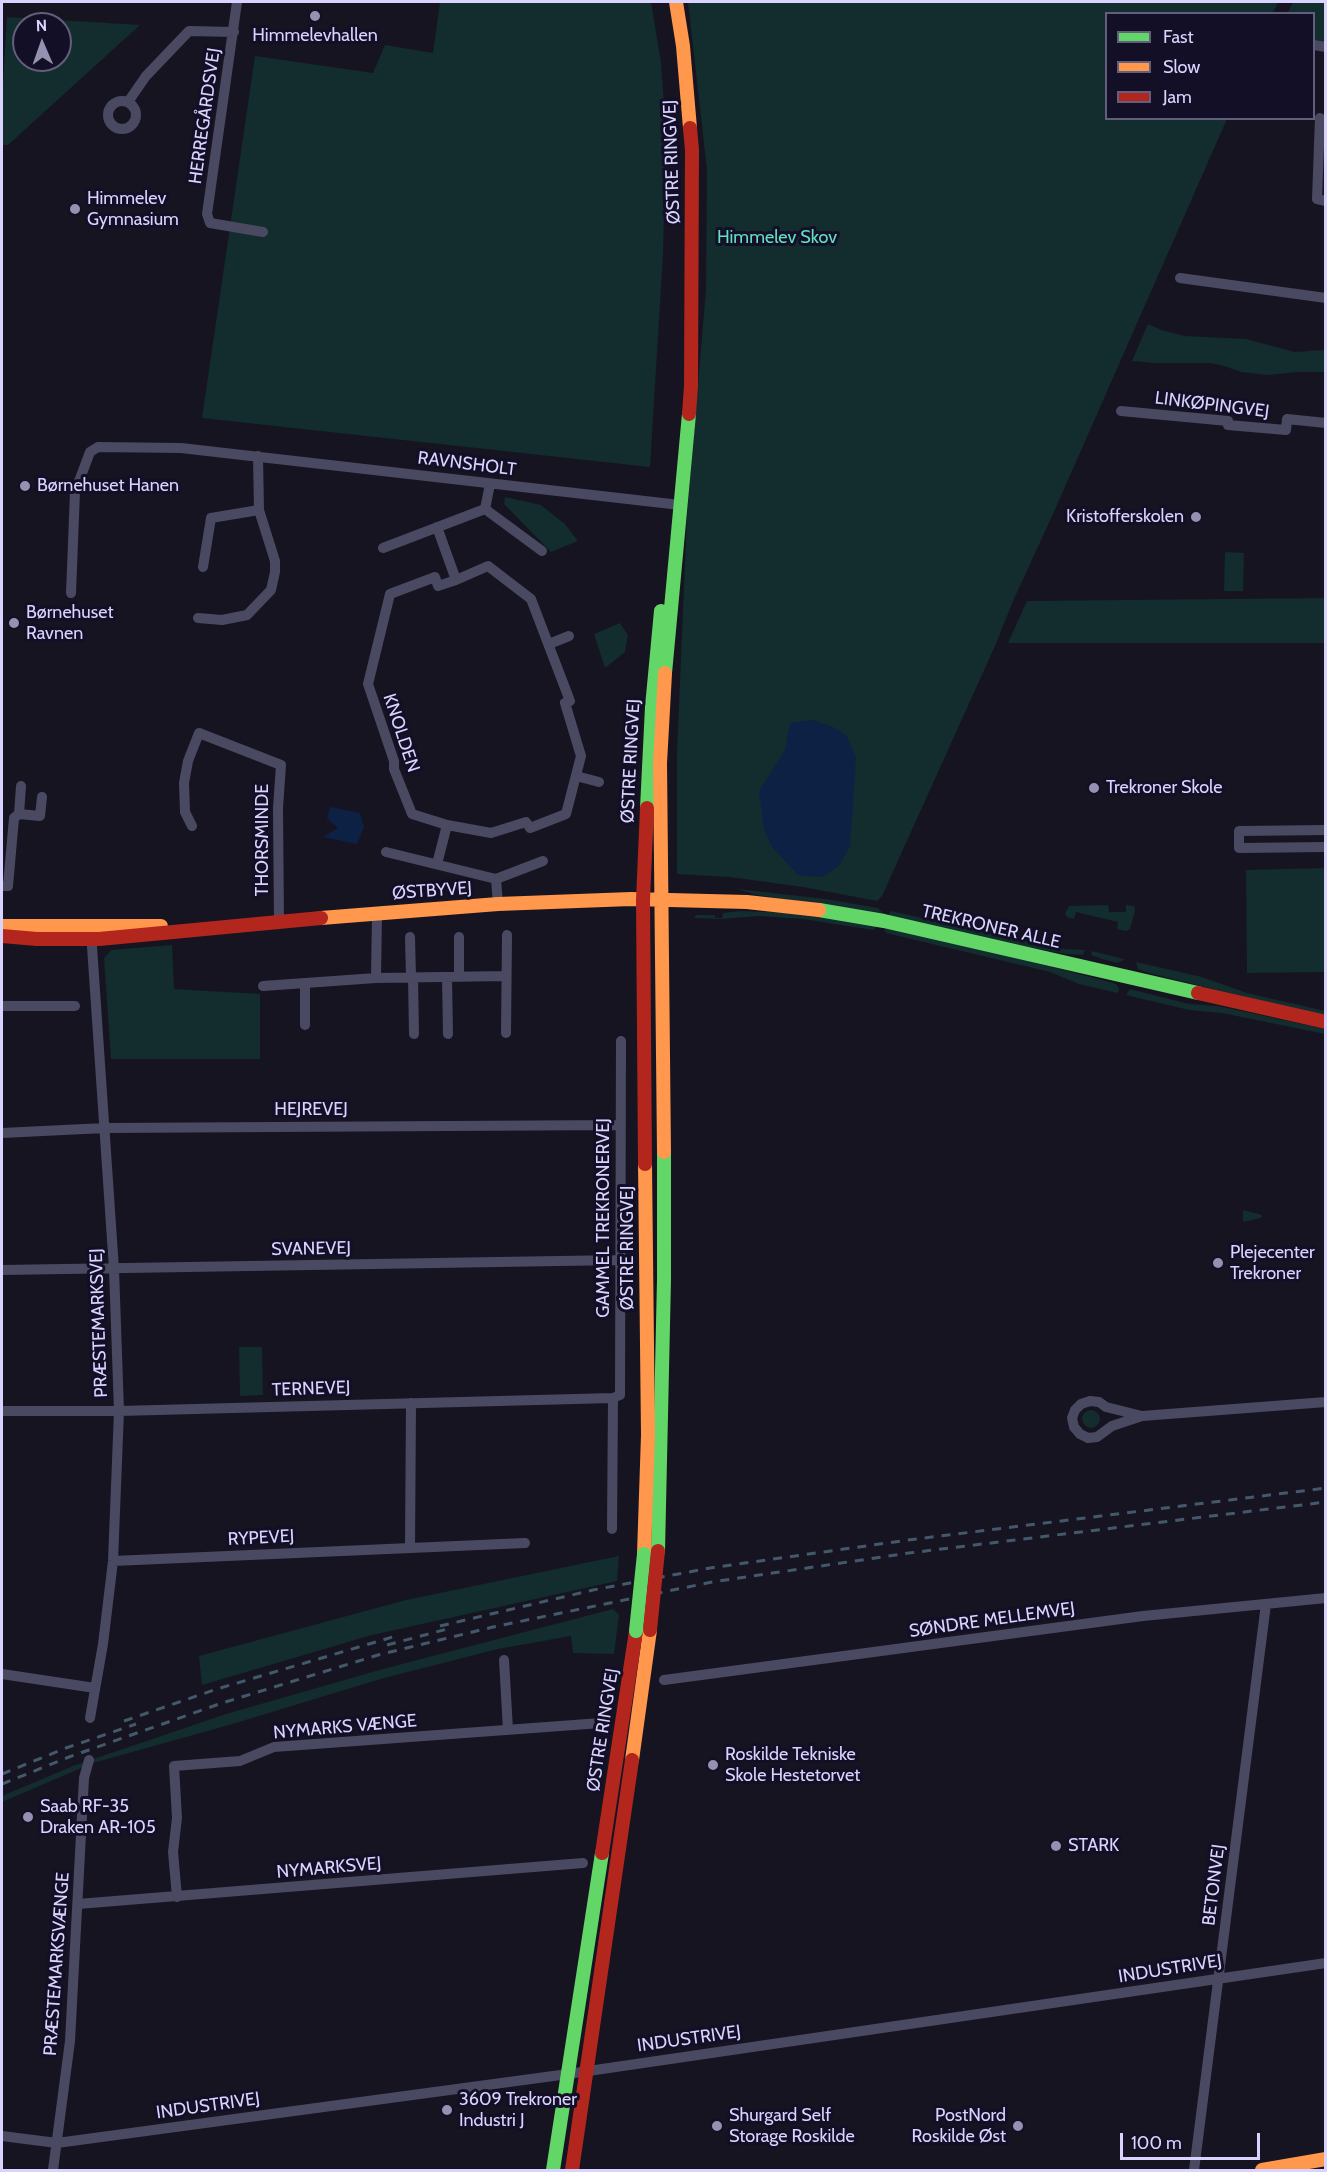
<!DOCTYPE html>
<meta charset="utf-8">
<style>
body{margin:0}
#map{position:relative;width:1327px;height:2172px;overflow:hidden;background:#161421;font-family:Cabin,sans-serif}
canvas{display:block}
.frame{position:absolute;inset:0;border:3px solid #d9d4ff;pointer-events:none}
.legend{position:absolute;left:1105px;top:12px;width:210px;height:108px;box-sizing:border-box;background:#130f26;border:2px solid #625e7d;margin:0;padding:8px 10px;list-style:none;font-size:18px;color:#d9d4ff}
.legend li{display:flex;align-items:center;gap:12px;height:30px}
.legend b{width:30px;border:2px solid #625e7d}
.north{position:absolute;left:12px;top:12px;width:60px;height:60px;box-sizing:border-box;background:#130f26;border:2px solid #625e7d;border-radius:50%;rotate:358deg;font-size:16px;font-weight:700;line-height:24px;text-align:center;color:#d9d4ff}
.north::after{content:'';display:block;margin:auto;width:21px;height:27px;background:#9591b1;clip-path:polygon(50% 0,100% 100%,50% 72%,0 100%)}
.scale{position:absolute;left:1120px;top:2133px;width:140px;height:27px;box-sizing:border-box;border:3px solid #d9d4ff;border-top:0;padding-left:8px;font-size:18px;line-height:21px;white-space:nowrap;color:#d9d4ff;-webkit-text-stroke:4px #130f26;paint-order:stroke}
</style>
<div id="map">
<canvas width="1327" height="2172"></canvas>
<div class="frame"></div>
<ul class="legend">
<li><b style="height:8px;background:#63d668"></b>Fast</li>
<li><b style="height:8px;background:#ff974d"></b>Slow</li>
<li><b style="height:8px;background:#b3261e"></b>Jam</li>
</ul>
<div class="north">N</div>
<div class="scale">100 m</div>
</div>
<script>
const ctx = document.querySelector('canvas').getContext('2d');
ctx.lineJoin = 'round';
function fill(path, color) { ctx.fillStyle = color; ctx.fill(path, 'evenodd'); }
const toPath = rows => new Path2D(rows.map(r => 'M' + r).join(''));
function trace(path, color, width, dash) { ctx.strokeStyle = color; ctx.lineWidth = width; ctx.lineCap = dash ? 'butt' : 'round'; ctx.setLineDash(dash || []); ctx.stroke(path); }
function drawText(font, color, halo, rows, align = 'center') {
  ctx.font = font + ' Cabin,sans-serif'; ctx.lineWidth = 6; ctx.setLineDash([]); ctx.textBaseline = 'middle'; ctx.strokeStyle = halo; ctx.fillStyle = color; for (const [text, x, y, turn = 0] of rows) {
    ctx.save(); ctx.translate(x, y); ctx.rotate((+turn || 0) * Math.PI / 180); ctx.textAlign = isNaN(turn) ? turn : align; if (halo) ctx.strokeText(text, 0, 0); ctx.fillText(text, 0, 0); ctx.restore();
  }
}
fill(toPath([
 [440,2,651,2,661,62,666,135,663,254,650,467,202,418,255,56,373,73,385,45,433,53],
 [688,2,1278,2,1273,13,1106,14,1106,118,1227,119,1053,514,1013,601,995,646,882,896,877,901,803,887,730,877,677,874,677,753,687,515,706,289,707,170],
 [1293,2,1325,2,1325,42,1314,40,1314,14,1287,14],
 [7,17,140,25,8,145,2,145,2,98],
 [24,24,60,24,60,60,24,60],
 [1148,324,1161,330,1185,336,1246,339,1295,352,1325,350,1325,372,1297,372,1267,375,1241,372,1221,365,1209,363,1155,363,1132,361],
 [505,497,541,505,565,524,578,541,551,552,504,504],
 [1225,552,1244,553,1243,591,1224,591],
 [1325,598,1325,643,1008,643,1027,601],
 [620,623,628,635,625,652,605,668,594,634],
 [1325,868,1325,972,1247,973,1246,870],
 [737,889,826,899,878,908,882,912,881,915,757,895],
 [1108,905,1109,912,1126,912,1126,905,1134,906,1135,911,1130,929,1126,931,1117,929,1118,922,1076,912,1074,919,1067,917,1065,914,1069,906],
 [739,911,799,913,878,926,873,930,803,919,759,916,721,919,694,918,696,915,715,915,715,918,722,918,723,913],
 [891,911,1033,943,1065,949,1085,950,1083,955,1066,954,1008,943,887,916],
 [883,927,1018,958,1113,983,1117,985,1119,989,1118,993,1079,984,1050,972,886,933],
 [172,945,174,989,260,994,260,1059,111,1059,104,958,111,950],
 [1092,951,1124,959,1124,960,1117,963,1102,959,1091,955],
 [1136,962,1202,977,1247,993,1325,1011,1325,1017,1149,973,1138,969],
 [1130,989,1189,1004,1218,1006,1325,1029,1325,1034,1222,1013,1189,1010,1126,995],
 [1243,1210,1262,1215,1261,1218,1243,1222],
 [239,1347,262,1347,263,1395,240,1396],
 '1082 1419a9 9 0 1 1 18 0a9 9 0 1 1-18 0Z',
 [619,1556,617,1581,372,1635,202,1685,199,1656,406,1600],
 [613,1609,619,1615,614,1654,573,1653,571,1636,498,1649,384,1678,229,1725,93,1763,2,1802,2,1796,73,1766,226,1714,383,1669]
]), '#132c2d');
fill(toPath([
 [813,720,831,726,846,735,856,757,850,846,839,866,822,877,798,875,772,847,764,829,759,791,785,750,790,723],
 [330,807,360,813,364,827,357,844,323,837,338,828,327,819]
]), '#0d2144');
trace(toPath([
 [237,2,207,214,210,223,263,232],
 [1314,45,1326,47],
 '108 115a14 14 0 1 1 28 0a14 14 0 1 1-28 0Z',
 [128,102,146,76,189,31,234,32],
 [1320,118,1317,199,1326,201],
 [1180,278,1326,298],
 [1121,411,1228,421,1228,425,1286,430,1287,419,1326,423],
 [485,509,490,484],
 [437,527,456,580,438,586,435,577,390,594,368,684,394,761,394,769,412,814,447,825,491,833,526,822,530,828,566,814,581,756,565,703,570,701,531,599,488,566,456,580],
 [383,548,485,509,542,551],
 [203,567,211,518,259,510],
 [71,593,75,492,90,452,98,447,181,448,680,505],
 [198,618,222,620,247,615,271,590,275,572,275,561,259,510,258,456],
 [549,644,569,636],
 [576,776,599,782],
 [19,814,40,816,42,797],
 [192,826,185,812,184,783,188,761,199,733,281,765,278,808,279,921],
 [1326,830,1239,831,1239,848,1326,847],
 [386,852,496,879,543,861],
 [437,864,447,825],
 [496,879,498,904],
 [2,886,8,886,14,818,19,814,21,786],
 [410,937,411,977],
 [413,977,414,1034],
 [447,977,448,1034],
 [459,977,459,937],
 [376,978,377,913],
 [305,983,305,1025],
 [263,986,376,978,506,976],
 [2,1006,75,1006],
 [506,1033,507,935],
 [2,1133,105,1128,620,1125],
 [2,1270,621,1260],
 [2,1411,119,1411,613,1398,620,1395,621,1041],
 [1142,1416,1106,1407,1099,1402,1090,1401,1081,1404,1075,1410,1072,1418,1074,1427,1080,1434,1088,1438,1097,1437,1112,1426,1142,1416,1326,1402],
 [612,1529,613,1398],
 [410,1548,411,1403],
 [113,1561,525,1543],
 [504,1660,508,1730],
 [2,1674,95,1688],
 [664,1680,1143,1616,1326,1598],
 [90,1718,103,1644,113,1561,119,1411,114,1269,91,932],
 [177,1897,173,1852,177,1818,174,1766,240,1761,274,1747,601,1723],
 [78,1904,583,1863],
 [2,2136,57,2143,568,2074,1326,1963],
 [53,2170,70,2041,84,1778,89,1760],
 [1194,2170,1266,1604]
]), '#4a4962', 10);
trace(toPath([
 [665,673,689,414],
 [647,808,652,707,661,611],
 [819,910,884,921,1198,993],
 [658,1551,664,1279,664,1152],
 [553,2170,602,1853]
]), '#63d668', 14);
trace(toPath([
 [676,2,683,46,690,128],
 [321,918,498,904,631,899,747,902,819,910],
 [2,926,161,926],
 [664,1152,660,763,665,673],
 [644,1554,648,1435,645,1164],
 [632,1760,650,1630],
 [1262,2170,1326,2159]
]), '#ff974d', 14);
trace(toPath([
 [689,414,691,386,692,150,690,128],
 [2,936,37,939,99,939,321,918],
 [1198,993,1326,1022],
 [645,1164,643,900,647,808],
 [602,1853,636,1631],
 [572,2170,632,1760]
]), '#b3261e', 14);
trace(toPath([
 [440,1626,593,1590,710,1568,908,1540,1326,1488],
 [387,1645,451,1628],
 [124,1721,217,1689,396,1636],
 [2,1774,66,1748,136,1724],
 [2,1784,69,1757,222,1703,378,1655,493,1627,712,1582,909,1553,1326,1502]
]), '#43596b', 3, [9, 8]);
trace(toPath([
 [636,1631,644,1554]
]), '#63d668', 14);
trace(toPath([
 [650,1630,658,1551]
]), '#b3261e', 14);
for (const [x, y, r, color] of [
 [315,16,6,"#9591b1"],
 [75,209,6,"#9591b1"],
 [25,486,6,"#9591b1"],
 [1196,517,6,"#9591b1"],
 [14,623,6,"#9591b1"],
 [1094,788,6,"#9591b1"],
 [1218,1263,6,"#9591b1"],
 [713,1765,6,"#9591b1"],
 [28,1817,6,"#9591b1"],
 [1056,1846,6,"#9591b1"],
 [447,2110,6,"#9591b1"],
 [717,2126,6,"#9591b1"],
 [1018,2126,6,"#9591b1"]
]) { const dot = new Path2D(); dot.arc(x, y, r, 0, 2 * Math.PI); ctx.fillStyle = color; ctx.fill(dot); trace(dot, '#130f26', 2); }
drawText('18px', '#d9d4ff', '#130f26', [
 ["Himmelevhallen",315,36,"center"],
 ["Himmelev",87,199],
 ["Gymnasium",87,220],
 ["Børnehuset Hanen",37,486],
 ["Kristofferskolen",1184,517,"right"],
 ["Børnehuset",26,613],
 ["Ravnen",26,634],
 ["Trekroner Skole",1106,788],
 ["Plejecenter",1230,1253],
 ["Trekroner",1230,1274],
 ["Roskilde Tekniske",725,1755],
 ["Skole Hestetorvet",725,1776],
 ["Saab RF-35",40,1807],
 ["Draken AR-105",40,1828],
 ["STARK",1068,1846],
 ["3609 Trekroner",459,2100],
 ["Industri J",459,2121],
 ["Shurgard Self",729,2116],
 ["Storage Roskilde",729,2137],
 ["PostNord",1006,2116,"right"],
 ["Roskilde Øst",1006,2137,"right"]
], 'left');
drawText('18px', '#d9d4ff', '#130f26', [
 ["HERREGÅRDSVEJ",205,116,-82],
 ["ØSTRE RINGVEJ",672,162,-92],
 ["LINKØPINGVEJ",1212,405,7],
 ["RAVNSHOLT",467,464,7],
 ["KNOLDEN",401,733,72],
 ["ØSTRE RINGVEJ",631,761,-87],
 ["THORSMINDE",263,840,-90],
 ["ØSTBYVEJ",432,891,-4],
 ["TREKRONER ALLE",991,927,13],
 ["HEJREVEJ",311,1110],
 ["GAMMEL TREKRONERVEJ",604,1218,-90],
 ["ØSTRE RINGVEJ",628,1248,-90],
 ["SVANEVEJ",311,1249,-1],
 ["PRÆSTEMARKSVEJ",99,1323,-92],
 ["TERNEVEJ",311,1389,-2],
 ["RYPEVEJ",261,1538,-3],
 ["SØNDRE MELLEMVEJ",992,1620,-8],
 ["NYMARKS VÆNGE",345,1727,-5],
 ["ØSTRE RINGVEJ",603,1730,-81],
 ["NYMARKSVEJ",329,1868,-5],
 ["BETONVEJ",1214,1885,-83],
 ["PRÆSTEMARKSVÆNGE",57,1964,-86],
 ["INDUSTRIVEJ",1170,1969,-9],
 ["INDUSTRIVEJ",689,2039,-8],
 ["INDUSTRIVEJ",208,2106,-8]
]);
drawText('18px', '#5fe0c0', '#130f26', [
 ["Himmelev Skov",777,238]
]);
</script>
